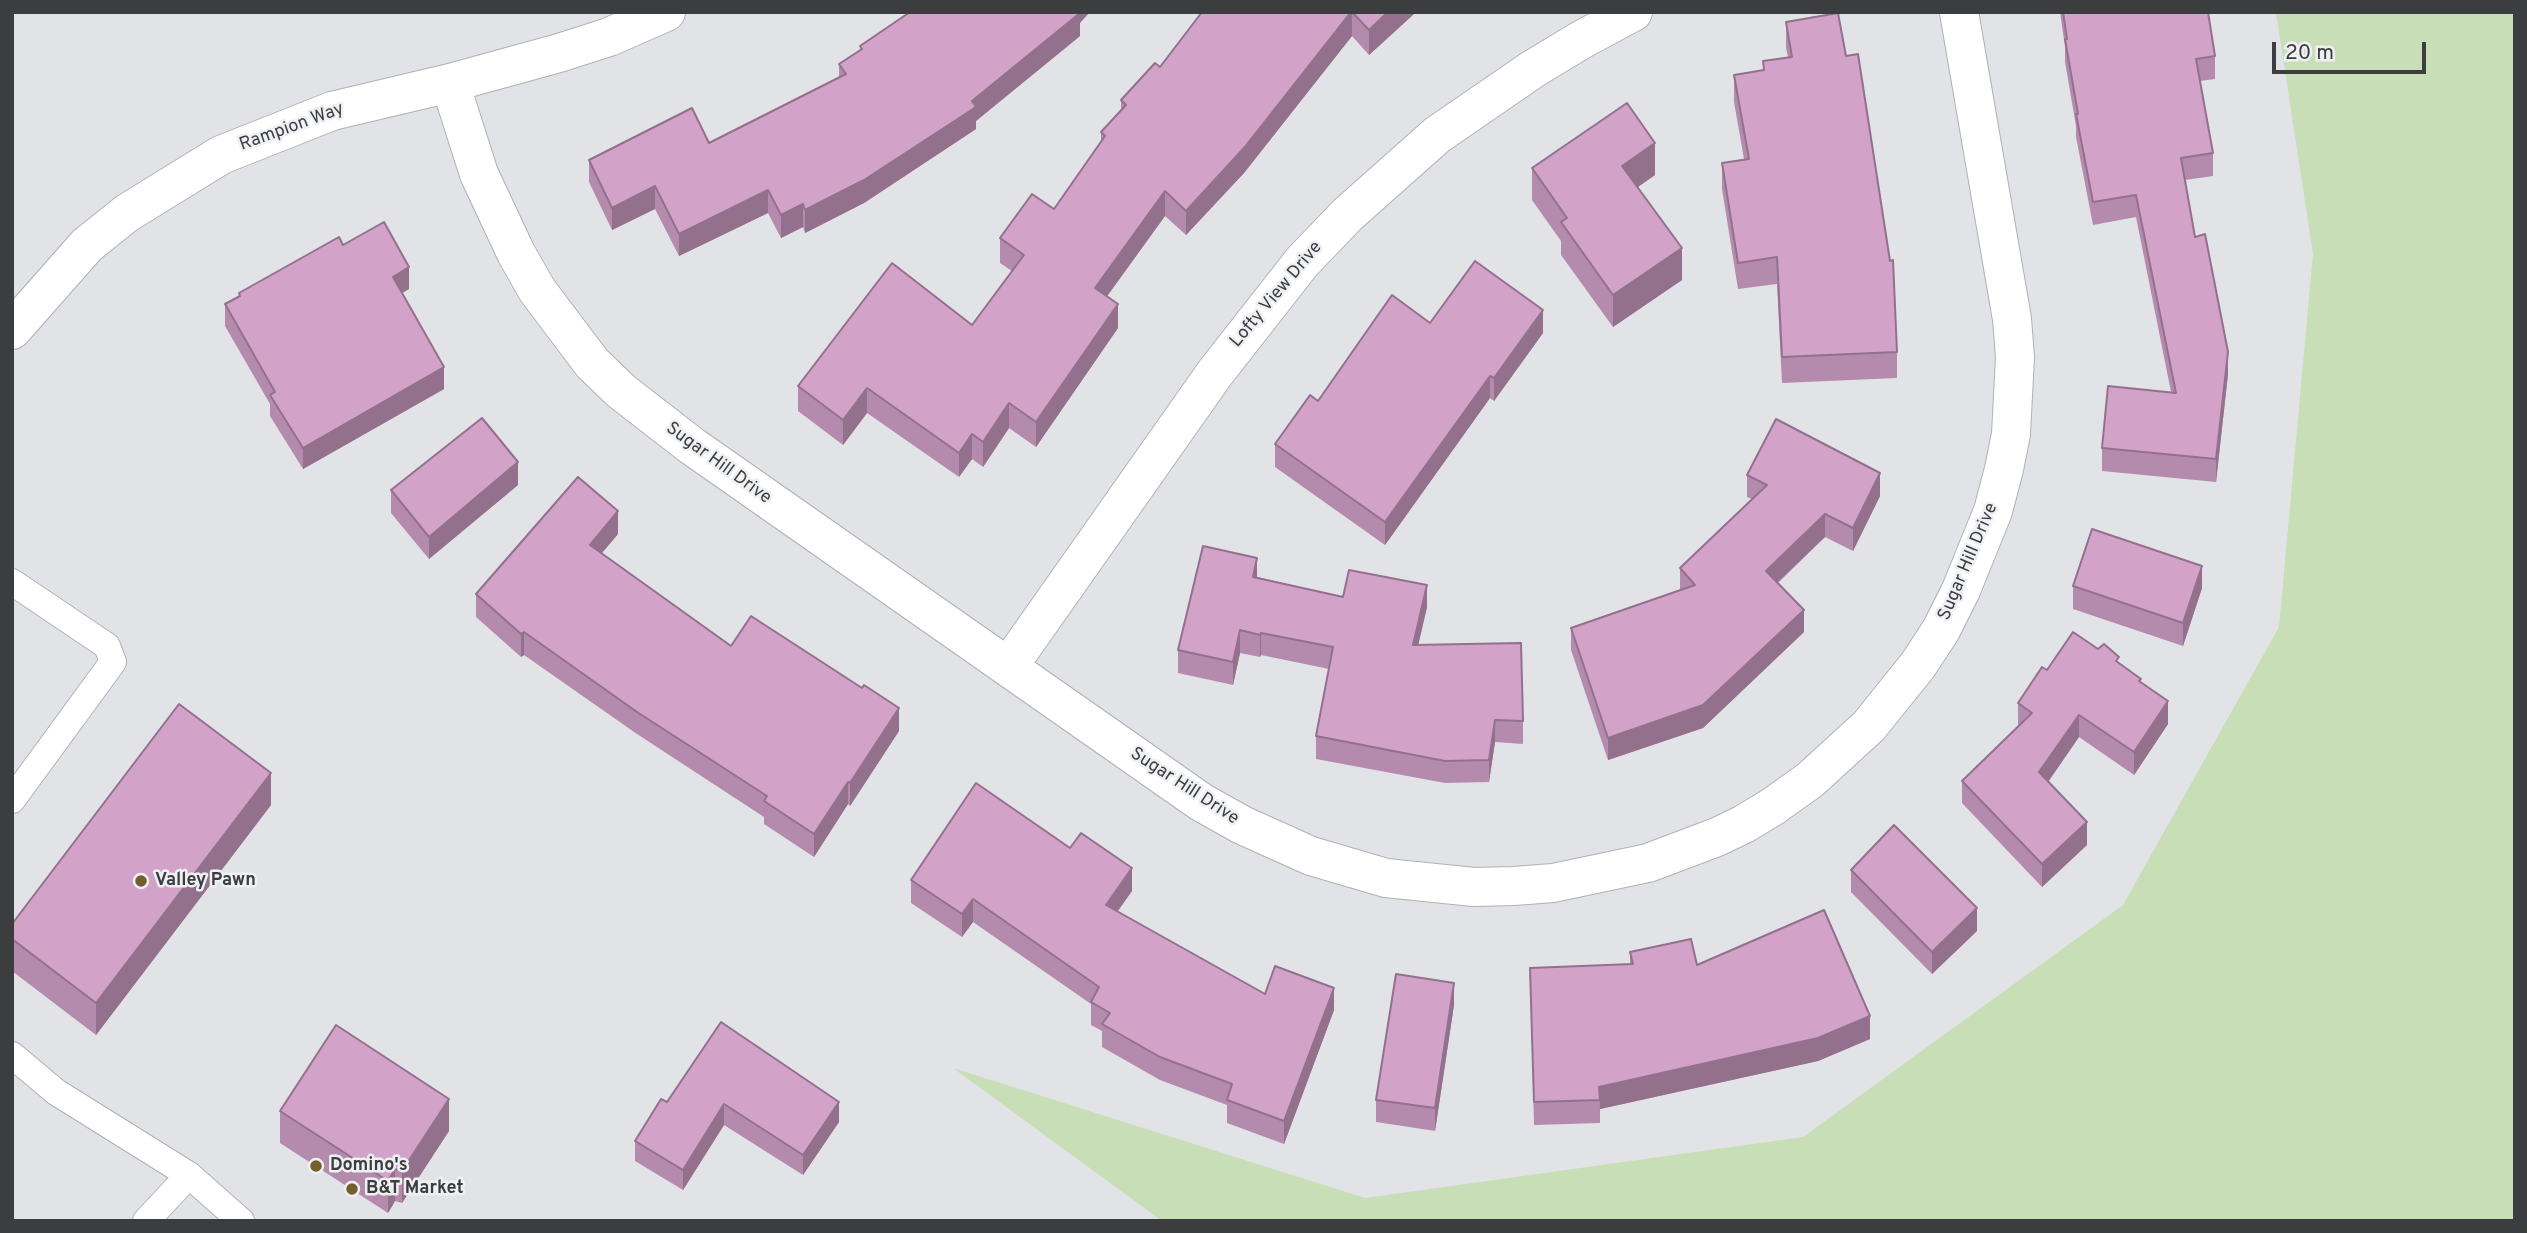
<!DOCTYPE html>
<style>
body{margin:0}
#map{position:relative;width:2527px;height:1233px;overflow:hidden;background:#e2e3e6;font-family:Overpass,sans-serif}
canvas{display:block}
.frame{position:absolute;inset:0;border:14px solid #3c3d3e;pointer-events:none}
.scale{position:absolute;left:2272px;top:42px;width:154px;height:32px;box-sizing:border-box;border:4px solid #3c3d3e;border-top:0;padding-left:9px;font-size:21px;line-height:24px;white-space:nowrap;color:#3c3d3e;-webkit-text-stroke:5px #eff0f4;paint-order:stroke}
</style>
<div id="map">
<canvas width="2527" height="1233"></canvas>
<div class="frame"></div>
<div class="scale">20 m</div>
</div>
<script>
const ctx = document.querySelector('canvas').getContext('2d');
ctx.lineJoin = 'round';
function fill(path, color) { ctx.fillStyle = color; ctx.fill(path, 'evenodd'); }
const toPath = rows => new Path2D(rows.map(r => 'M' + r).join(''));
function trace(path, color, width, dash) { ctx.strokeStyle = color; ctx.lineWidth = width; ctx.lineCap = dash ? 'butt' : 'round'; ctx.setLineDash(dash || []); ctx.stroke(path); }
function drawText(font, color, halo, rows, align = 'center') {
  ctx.font = font + ' Overpass,sans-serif'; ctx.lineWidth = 5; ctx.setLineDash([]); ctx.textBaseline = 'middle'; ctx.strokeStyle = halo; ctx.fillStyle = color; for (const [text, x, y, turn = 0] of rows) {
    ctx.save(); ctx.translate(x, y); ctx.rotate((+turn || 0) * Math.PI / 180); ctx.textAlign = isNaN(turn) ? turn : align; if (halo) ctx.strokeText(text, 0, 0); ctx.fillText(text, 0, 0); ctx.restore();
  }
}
fill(toPath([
 [2276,12,2515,12,2515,1221,1162,1221,953,1068,1365,1198,1803,1137,2123,905,2279,627,2313,254]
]), '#c7deb7');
const lane = toPath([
 [12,582,107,646,113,662,12,800],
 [12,1055,56,1092,189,1175],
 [146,1221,189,1175,241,1221]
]);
const street = toPath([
 [450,83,479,174,516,253,537,290,592,363,621,391,692,446,1201,802,1242,825,1311,856,1386,878,1474,887,1514,886,1553,883,1648,863,1717,837,1744,824,1772,807,1810,780,1869,726,1918,665,1941,630,1961,590,1993,511,2004,469,2011,434,2015,357,2012,319,1959,12],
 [12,330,87,245,127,213,221,155,332,111,450,83,559,53,609,37,666,12],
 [1008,667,1215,373,1302,262,1347,215,1437,135,1533,69,1581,40,1633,12]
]);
trace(lane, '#b0b1b4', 28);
trace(street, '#b0b1b4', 40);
trace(lane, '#fff', 26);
trace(street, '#fff', 38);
fill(toPath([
 [1202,12,1414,12,1414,14,1369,55,1352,36,1244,173,1186,235,1165,216,1107,296,1118,328,1036,447,1009,428,983,467,972,459,959,477,867,413,843,445,798,411,798,386,972,325,1012,271,1000,263,1000,238,1054,209,1101,142,1101,132,1121,110,1121,100,1160,67],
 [2060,12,2208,12,2215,56,2215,79,2200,81,2213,153,2213,176,2185,180,2195,237,2228,374,2216,482,2102,471,2102,448,2171,392,2136,217,2093,225,2076,137,2076,126,2065,62,2065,47],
 [1786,22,1897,352,1897,378,1782,383,1777,284,1738,289,1722,189,1722,163,1744,159,1734,102,1734,75,1763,71,1763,61,1788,57,1786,48],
 [1080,23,1080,36,976,121,976,129,864,203,805,233,803,227,781,238,768,213,679,256,655,209,612,230,589,182,589,160,709,143,839,77,839,64,860,50,860,46],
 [1532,168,1655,175,1638,187,1682,280,1613,327,1561,255,1561,241,1532,200],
 [343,245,409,289,402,293,444,389,303,469,270,416,270,404,225,326,225,304,239,297,239,293],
 [1430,323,1543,333,1494,401,1490,398,1385,545,1275,467,1275,444,1318,401],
 [1747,475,1880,496,1853,551,1825,537,1778,583,1804,632,1703,728,1608,760,1571,650,1571,628,1680,590,1680,568,1752,499,1747,497],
 [518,485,429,559,391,513,391,490],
 [618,534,602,553,731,646,899,731,850,806,848,804,814,857,764,824,764,817,637,734,524,655,521,657,476,617,476,594],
 [1257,577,1343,597,1427,607,1418,645,1523,721,1523,744,1495,742,1489,782,1445,783,1316,759,1316,736,1329,669,1261,655,1260,657,1240,653,1233,685,1178,673,1178,650],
 [2073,586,2202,588,2183,646,2073,609],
 [2119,664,2141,683,2168,724,2134,775,2079,737,2048,782,2087,845,2042,887,1962,803,1962,781,2018,726,2018,703,2047,670],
 [271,805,96,1035,12,971,12,924],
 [1851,870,1977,931,1932,974,1851,892],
 [911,880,1132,891,1117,911,1265,994,1334,1010,1284,1144,1227,1123,1227,1105,1160,1080,1102,1047,1102,1031,1091,1025,1091,1004,973,922,962,937,911,903],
 [1630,952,1697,965,1870,1039,1818,1061,1600,1109,1600,1123,1534,1125,1530,968,1630,964],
 [1454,1005,1435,1131,1376,1122,1376,1100],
 [721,1022,839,1122,803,1175,724,1125,683,1190,635,1161,635,1141,667,1102],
 [280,1111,449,1131,402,1203,395,1201,388,1213,280,1143]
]), '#b58bad');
fill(toPath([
 [1075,12,1090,12,1080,23,1080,36,976,121,976,129,864,203,805,233,805,210,972,101],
 [1352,12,1352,36,1244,173,1186,235,1186,211],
 [1388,12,1414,12,1414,14,1369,55,1369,30],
 [1655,143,1655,175,1622,198,1622,166],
 [655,186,655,209,612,230,612,208],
 [768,190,768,213,679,256,679,234],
 [1165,191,1165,216,1095,313,1095,288],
 [803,204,803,227,781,238,781,215],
 [1682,248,1682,280,1613,327,1613,295],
 [409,267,409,289,393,298,393,277],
 [1118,304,1118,328,1036,447,1036,422],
 [1543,310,1543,333,1494,401,1494,378],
 [2228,352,2228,374,2216,482,2216,459],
 [444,367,444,389,303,469,303,448],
 [1490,376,1490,398,1385,545,1385,522],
 [867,388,867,413,843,445,843,420],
 [1009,403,1009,428,983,467,983,442],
 [972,434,972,459,959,477,959,453],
 [518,462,518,485,429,559,429,537],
 [1880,473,1880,496,1853,551,1853,528],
 [618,511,618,534,590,567,590,545],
 [1825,514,1825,537,1766,593,1766,571],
 [1257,558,1257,580,1253,577],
 [2202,566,2202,588,2183,646,2183,623],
 [1427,585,1427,607,1413,668,1413,645],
 [1804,610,1804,632,1703,728,1608,760,1608,738],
 [1240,630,1240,653,1233,685,1233,662],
 [524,632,524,655,521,657,521,634],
 [1261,633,1261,655,1260,657,1260,635],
 [2168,701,2168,724,2134,775,2134,752],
 [899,708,899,731,850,806,850,783],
 [2079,715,2079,737,2039,795,2039,772],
 [1495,720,1495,742,1489,782,1489,760],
 [271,773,271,805,96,1035,96,1003],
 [848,782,848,804,814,857,814,834],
 [2087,822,2087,845,2042,887,2042,864],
 [1132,868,1132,891,1106,928,1106,905],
 [973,899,973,922,962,937,962,914],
 [1977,908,1977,931,1932,974,1932,952],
 [1454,983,1454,1005,1435,1131,1435,1108],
 [1334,988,1334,1010,1284,1144,1284,1121],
 [1870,1016,1870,1039,1818,1061,1600,1109,1599,1087],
 [449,1099,449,1131,402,1203,402,1171],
 [839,1102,839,1122,803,1175,803,1155],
 [724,1104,724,1125,683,1190,683,1170],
 [395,1169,395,1201,388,1213,388,1181]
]), '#93718d');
const building = toPath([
 [910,12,1080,13,972,101,976,107,864,180,805,210,803,204,781,215,768,190,679,234,655,186,612,208,589,160,692,108,709,143,846,74,839,64,862,49,860,46,910,12],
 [1202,12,1351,12,1244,148,1186,211,1165,191,1095,288,1118,304,1036,422,1009,403,983,442,972,434,959,453,867,388,843,420,798,386,892,263,972,325,1024,255,1000,238,1032,194,1054,209,1105,136,1101,132,1126,105,1121,100,1155,63,1160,67,1202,12],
 [1352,12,1388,12,1369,30,1352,12],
 [2063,12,2208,12,2215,56,2196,59,2213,153,2181,158,2195,237,2205,234,2228,352,2216,459,2102,448,2108,386,2176,393,2136,195,2093,202,2076,114,2078,114,2065,39,2067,39,2063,12],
 [1838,13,1846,56,1858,54,1890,261,1893,260,1897,352,1782,357,1777,257,1738,263,1722,163,1749,159,1734,75,1764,70,1763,61,1792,57,1786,22,1838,13],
 [1627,103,1655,143,1622,166,1682,248,1613,295,1561,222,1567,218,1532,168,1627,103],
 [384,222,409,267,393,277,444,367,303,448,270,395,275,392,225,304,240,296,239,293,339,237,343,245,384,222],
 [1475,261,1543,310,1494,378,1490,376,1385,522,1275,444,1310,395,1318,401,1392,295,1430,323,1475,261],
 [482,418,518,462,429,537,391,490,482,418],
 [1776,419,1880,473,1853,528,1825,514,1766,571,1804,610,1703,705,1608,738,1571,628,1695,585,1680,568,1767,485,1747,475,1776,419],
 [578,477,618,511,590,545,731,646,751,616,862,688,864,685,899,708,850,783,848,782,814,834,764,801,767,796,637,712,524,632,521,634,476,594,578,477],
 [2092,529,2202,566,2183,623,2073,586,2092,529],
 [1203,546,1257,558,1253,577,1343,597,1349,570,1427,585,1413,645,1521,643,1523,721,1495,720,1489,760,1445,761,1316,736,1333,647,1261,633,1260,635,1240,630,1233,662,1178,650,1203,546],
 [2073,632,2098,649,2104,644,2119,657,2116,661,2141,679,2139,681,2168,701,2134,752,2079,715,2039,772,2087,822,2042,864,1962,781,2032,713,2018,703,2042,667,2047,670,2073,632],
 [179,704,271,773,96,1003,12,939,12,924,179,704],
 [976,783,1070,848,1081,833,1132,868,1106,905,1265,994,1275,966,1334,988,1284,1121,1227,1100,1232,1084,1160,1057,1102,1024,1110,1013,1091,1002,1099,987,973,899,962,914,911,880,976,783],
 [1894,825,1977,908,1932,952,1851,870,1894,825],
 [1824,910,1870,1016,1818,1038,1599,1087,1600,1100,1534,1102,1530,968,1633,964,1630,952,1691,939,1697,965,1824,910],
 [1396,974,1454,983,1435,1108,1376,1100,1396,974],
 [721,1022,839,1102,803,1155,724,1104,683,1170,635,1141,661,1099,667,1102,721,1022],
 [336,1025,449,1099,402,1171,395,1169,388,1181,280,1111,336,1025]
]);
fill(building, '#d2a2c9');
trace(building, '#93718d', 2);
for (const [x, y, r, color] of [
 [141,881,7,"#745e2d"],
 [316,1166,7,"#745e2d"],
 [352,1189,7,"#745e2d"]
]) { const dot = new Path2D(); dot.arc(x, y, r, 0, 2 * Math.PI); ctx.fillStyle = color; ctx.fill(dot); trace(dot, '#eff0f4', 2.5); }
drawText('18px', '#3c3d3e', '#eff0f4', [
 ["Rampion Way",292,128,-20],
 ["Lofty View Drive",1277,295,-50],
 ["Sugar Hill Drive",718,464,36],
 ["Sugar Hill Drive",1969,562,-67],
 ["Sugar Hill Drive",1184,787,33]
]);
drawText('bold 18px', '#3c3d3e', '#eff0f4', [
 ["Valley Pawn",155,881],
 ["Domino's",330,1166],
 ["B&T Market",366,1189]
], 'left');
</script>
